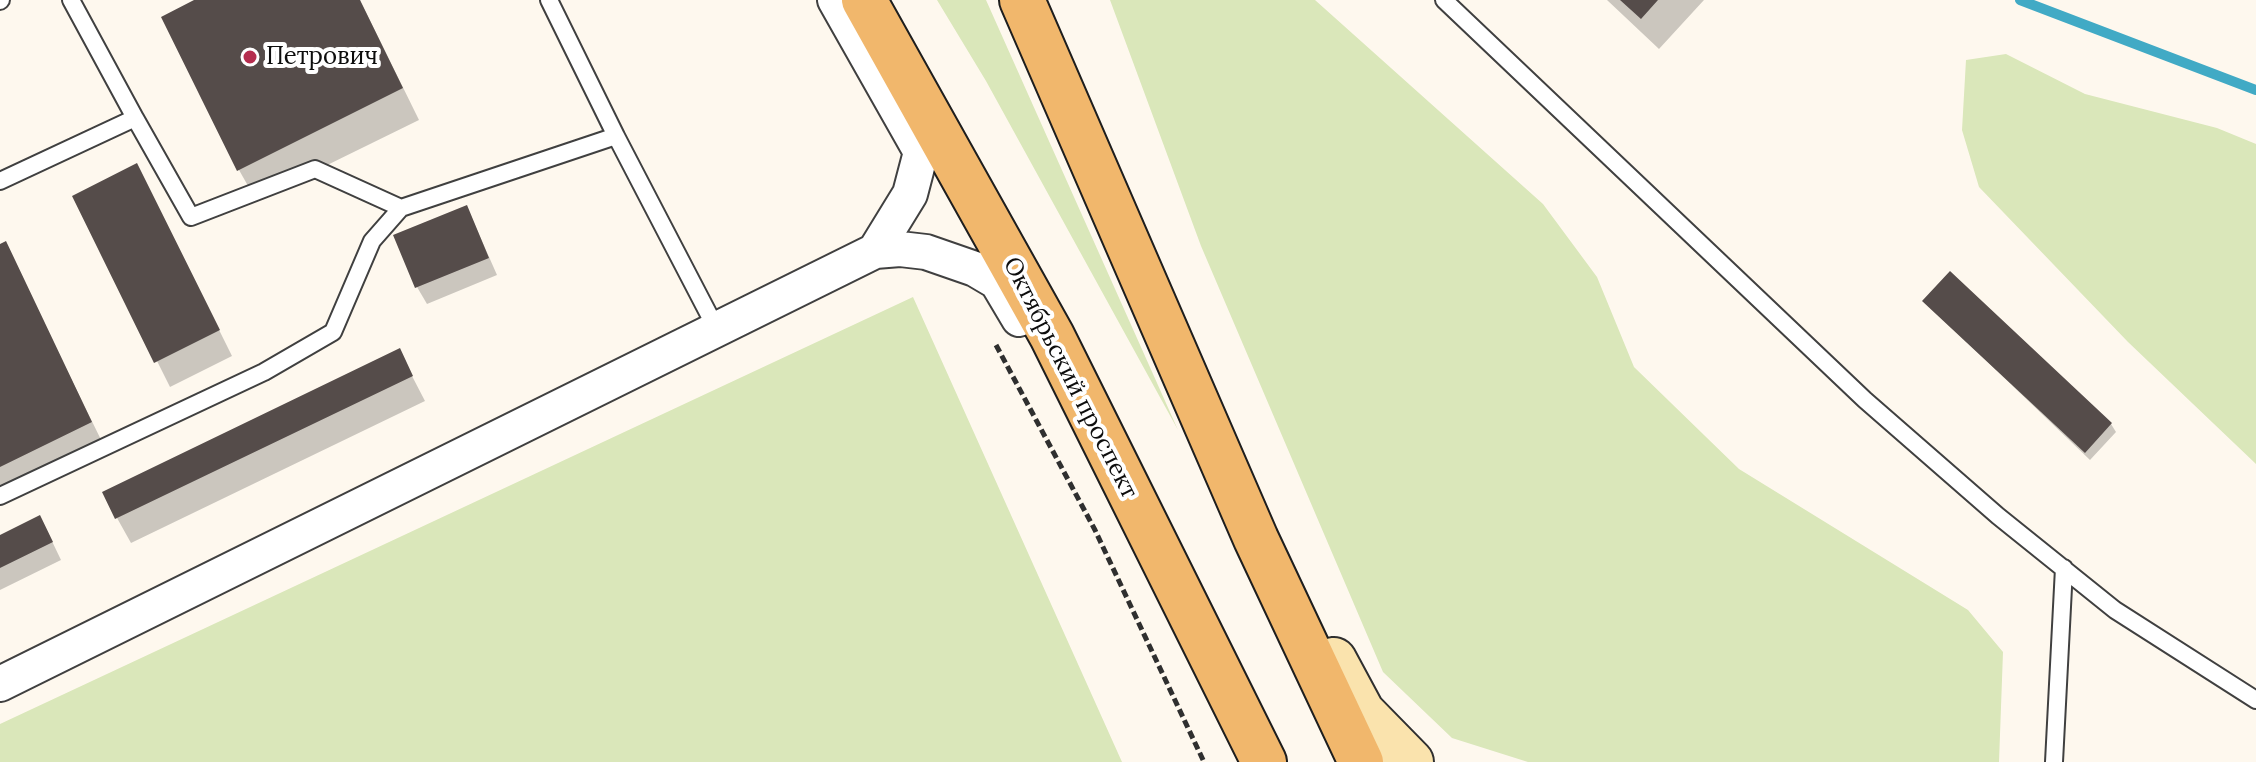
<!DOCTYPE html>
<meta charset="utf-8">
<style>
body{margin:0}
canvas{display:block;background:#fef8ee}
</style>
<canvas width="2256" height="762"></canvas>
<script>
const ctx = document.querySelector('canvas').getContext('2d');
ctx.lineJoin = 'round';
function fill(path, color) { ctx.fillStyle = color; ctx.fill(path, 'evenodd'); }
const toPath = rows => new Path2D(rows.map(r => 'M' + r).join(''));
function trace(path, color, width, dash) { ctx.strokeStyle = color; ctx.lineWidth = width; ctx.lineCap = dash ? 'butt' : 'round'; ctx.setLineDash(dash || []); ctx.stroke(path); }
function drawText(font, color, halo, rows, align = 'center') {
  ctx.font = font + ' Lora,serif'; ctx.lineWidth = 8; ctx.setLineDash([]); ctx.textBaseline = 'middle'; ctx.strokeStyle = halo; ctx.fillStyle = color; for (const [text, x, y, turn = 0] of rows) {
    ctx.save(); ctx.translate(x, y); ctx.rotate((+turn || 0) * Math.PI / 180); ctx.textAlign = isNaN(turn) ? turn : align; if (halo) ctx.strokeText(text, 0, 0); ctx.fillText(text, 0, 0); ctx.restore();
  }
}
fill(toPath([
 [937,0,986,0,1178,430,986,81],
 [1110,0,1315,0,1543,204,1597,277,1634,367,1739,469,1968,610,2003,652,1999,762,1528,762,1452,738,1383,672,1201,246],
 [2006,54,2085,94,2217,128,2256,144,2256,464,2128,342,1979,187,1962,130,1966,60],
 [913,297,1122,762,0,762,0,724]
]), '#dae7ba');
fill(toPath([
 [199,0,360,0,419,120,256,200,239,170],
 [1607,0,1704,0,1659,49],
 [150,191,232,356,170,387,75,197],
 [467,207,497,275,427,304,417,287],
 [5,244,108,454,0,506,0,246],
 [1925,302,2111,424,2116,432,2090,460],
 [399,351,425,401,131,543,117,518],
 [49,535,61,560,0,590,0,537]
]), '#0003');
trace(toPath([
 [2020,0,2256,90]
]), '#41aac5', 10);
fill(toPath([
 [194,0,360,0,403,88,237,171,161,17],
 [1620,0,1658,0,1641,19],
 [137,163,220,330,154,363,72,196],
 [467,205,489,258,415,288,393,235],
 [6,241,92,422,0,467,0,244],
 [1950,271,2112,423,2085,453,1922,301],
 [400,348,413,376,115,519,102,492],
 [40,515,53,542,0,568,0,535]
]), '#554c4a');
const service = toPath([
 [71,0,135,118],
 [549,0,616,136],
 [1444,0,1865,400,1998,516,2115,610,2256,700],
 [0,1,1,0],
 [0,181,135,118,191,217,315,169,401,208],
 [0,496,264,372,333,332,372,241,401,208,616,136,718,332],
 [2054,762,2064,568]
]);
const minor = toPath([
 [835,0,921,152,910,194,875,251],
 [0,684,875,251,900,249,926,252,975,269,997,282,1019,319]
]);
const secondary = toPath([
 [1334,660,1362,712,1411,762]
]);
const primary = toPath([
 [864,0,1052,336,1264,762],
 [1022,0,1256,539,1361,762]
]);
trace(service, '#404040', 20);
trace(minor, '#404040', 38);
trace(secondary, '#2f2f2f', 48);
trace(primary, '#1e1e1e', 48);
trace(toPath([
 [996,345,1095,530,1204,762]
]), '#2f2f2f', 5, [8, 4]);
trace(service, '#fff', 16);
trace(minor, '#fff', 34);
trace(secondary, '#fae3ad', 44);
trace(primary, '#f1b76c', 44);
for (const [x, y, r, color] of [
 [250,57,8,"#b52d4e"]
]) { const dot = new Path2D(); dot.arc(x, y, r, 0, 2 * Math.PI); ctx.fillStyle = color; ctx.fill(dot); trace(dot, '#fff', 3); }
drawText('24px', '#0d0d0d', '#fff', [
 ["Петрович",266,57]
], 'left');
drawText('24px', '#0d0d0d', '#fff', [
 ["Октябрьский проспект",1070,378,63]
]);
</script>
